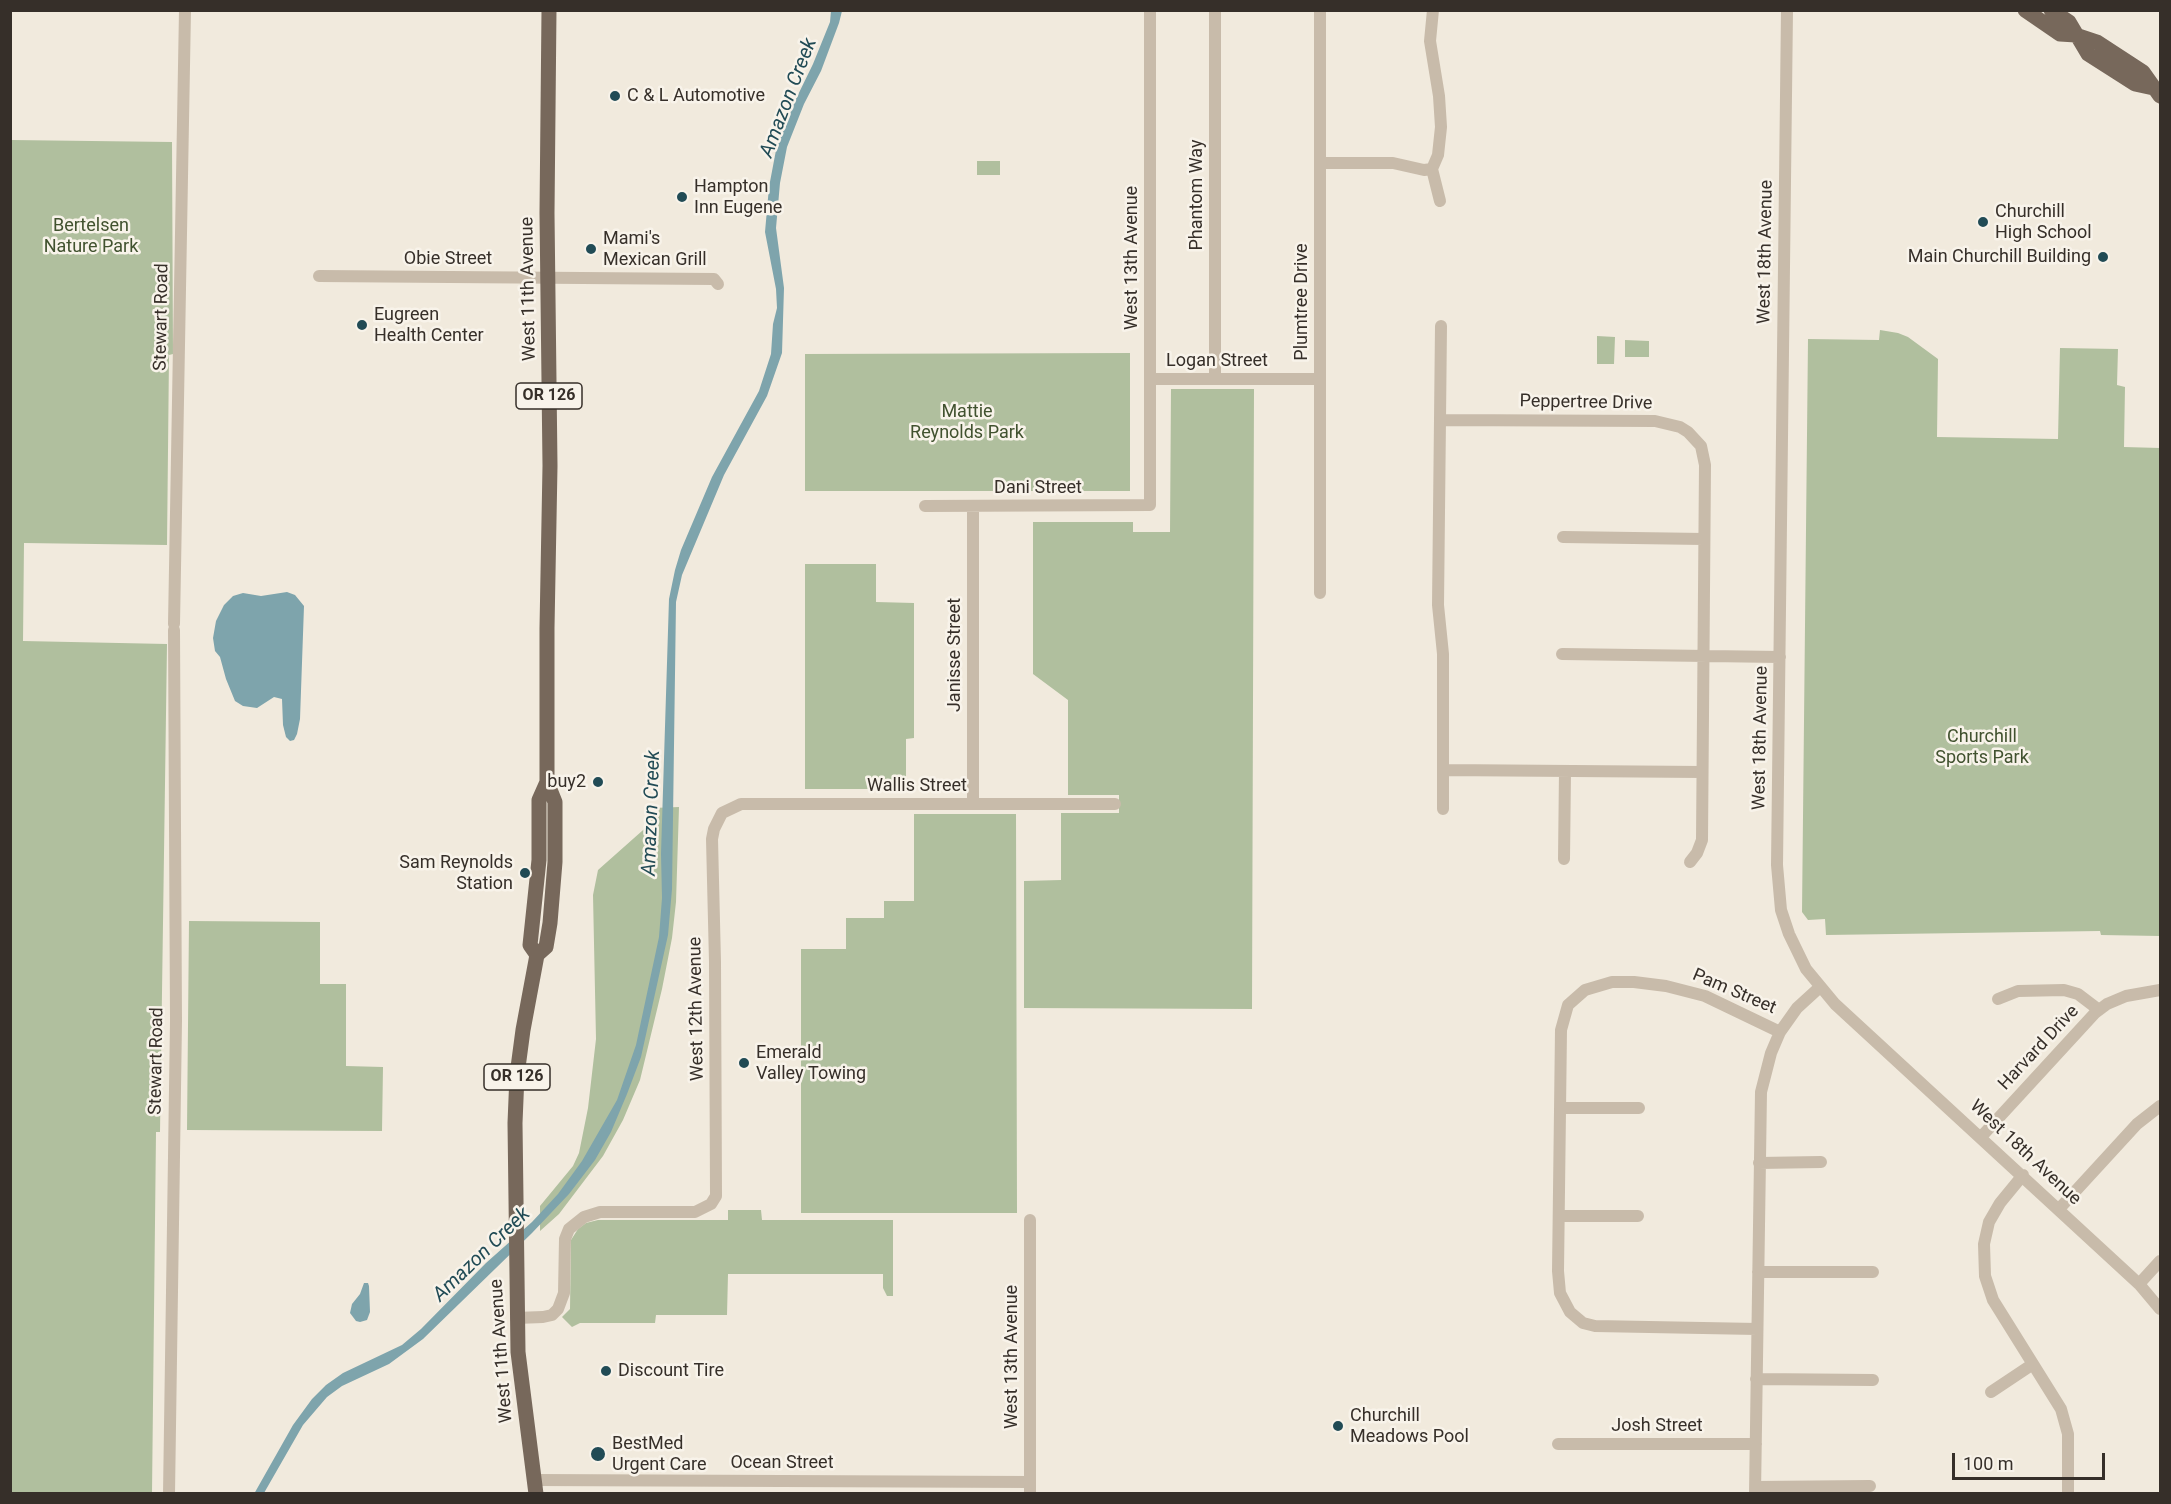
<!DOCTYPE html>
<style>
body{margin:0}
#map{position:relative;width:2171px;height:1504px;overflow:hidden;background:#f1eadd;font-family:Roboto,sans-serif}
canvas{display:block}
.frame{position:absolute;inset:0;border:12px solid #362f29;pointer-events:none}
.scale{position:absolute;left:1952px;top:1453px;width:153px;height:27px;box-sizing:border-box;border:3px solid #362f29;border-top:0;padding-left:8px;font-size:18px;line-height:21px;white-space:nowrap;color:#362f29;-webkit-text-stroke:4px #f8f3ea;paint-order:stroke}
</style>
<div id="map">
<canvas width="2171" height="1504"></canvas>
<div class="frame"></div>
<div class="scale">100 m</div>
</div>
<script>
const ctx = document.querySelector('canvas').getContext('2d');
ctx.lineJoin = 'round';
function fill(path, color) { ctx.fillStyle = color; ctx.fill(path, 'evenodd'); }
const toPath = rows => new Path2D(rows.map(r => 'M' + r).join(''));
function trace(path, color, width, dash) { ctx.strokeStyle = color; ctx.lineWidth = width; ctx.lineCap = dash ? 'butt' : 'round'; ctx.setLineDash(dash || []); ctx.stroke(path); }
function drawText(font, color, halo, rows, align = 'center') {
  ctx.font = font + ' Roboto,sans-serif'; ctx.lineWidth = 5; ctx.setLineDash([]); ctx.textBaseline = 'middle'; ctx.strokeStyle = halo; ctx.fillStyle = color; for (const [text, x, y, turn = 0] of rows) {
    ctx.save(); ctx.translate(x, y); ctx.rotate((+turn || 0) * Math.PI / 180); ctx.textAlign = isNaN(turn) ? turn : align; if (halo) ctx.strokeText(text, 0, 0); ctx.fillText(text, 0, 0); ctx.restore();
  }
}
fill(toPath([
 [11,140,172,142,173,354,169,355,167,545,24,543,23,641,167,644,160,1132,156,1132,152,1493,11,1494],
 [977,161,1000,161,1000,175,977,175],
 [1880,330,1898,333,1908,337,1938,359,1937,437,2058,439,2060,348,2118,349,2117,385,2125,387,2124,447,2160,448,2160,936,2101,935,2100,931,1826,935,1825,919,1808,920,1802,912,1808,339,1879,340],
 [1597,336,1615,337,1614,364,1597,364],
 [1625,340,1649,341,1649,357,1625,357],
 [1130,353,1130,491,805,491,805,354],
 [1171,389,1254,389,1252,1009,1024,1008,1024,881,1061,880,1061,813,1119,813,1119,795,1068,795,1068,700,1033,674,1033,522,1133,522,1133,532,1170,532],
 [805,564,876,564,876,602,914,603,914,738,906,739,906,789,805,789],
 [679,807,676,902,672,938,662,989,640,1080,623,1120,603,1156,559,1214,540,1231,540,1206,573,1166,579,1153,588,1108,596,1039,593,895,598,870,651,823,652,808],
 [914,814,1016,814,1017,1213,801,1213,801,949,846,949,846,918,884,918,884,901,914,901],
 [189,921,320,922,320,984,346,984,346,1066,383,1067,382,1131,187,1130],
 [728,1210,761,1210,762,1220,893,1220,893,1296,887,1296,883,1288,883,1274,728,1274,727,1315,656,1315,655,1323,580,1323,572,1327,562,1317,570,1309,571,1240,578,1229,586,1223,598,1220,728,1220]
]), '#b0bf9e');
fill(toPath([
 [831,11,842,11,839,23,821,71,804,104,787,147,780,183,776,228,784,288,782,353,767,396,724,475,682,575,676,602,672,889,668,935,641,1057,627,1094,611,1132,595,1160,569,1194,532,1233,423,1339,389,1364,342,1386,327,1397,303,1425,264,1493,254,1494,293,1425,312,1399,326,1385,343,1373,402,1345,421,1329,486,1263,532,1222,558,1194,582,1161,617,1100,636,1045,659,937,662,898,661,854,669,599,675,570,681,550,712,477,759,391,771,354,773,324,777,308,776,289,765,232,769,187,777,145,794,103,813,64,830,22],
 [287,592,295,595,304,606,300,719,297,734,294,740,290,741,286,737,283,725,282,699,274,697,257,708,243,706,235,701,226,679,220,657,215,651,213,638,216,621,224,605,233,596,243,593,261,596],
 [364,1283,368,1283,369,1286,370,1312,367,1320,360,1322,356,1321,350,1313,352,1304,360,1294]
]), '#7ea4ac');
trace(toPath([
 [1215,10,1215,379],
 [1433,10,1430,41,1439,96,1441,127,1438,155,1432,169,1440,201],
 [1787,10,1777,865,1781,910,1789,934,1806,969,1835,1004,2139,1284,2160,1309],
 [1321,163,1393,163,1424,170,1432,169],
 [319,276,714,279,718,284],
 [1441,326,1438,605,1443,654,1443,809],
 [1150,379,1320,379],
 [1440,420,1655,421,1680,427,1688,432,1701,446,1705,465,1702,840,1697,853,1690,862],
 [925,506,1150,505,1150,10],
 [973,506,973,804],
 [1563,537,1704,539],
 [1320,593,1320,10],
 [174,624,185,10],
 [1562,654,1780,657],
 [1443,770,1702,772],
 [1564,859,1565,771],
 [1998,999,2018,991,2064,990,2078,994,2099,1010],
 [1560,1108,1639,1108],
 [1981,1137,2095,1013,2107,1004,2126,996,2160,990],
 [1759,1163,1821,1162],
 [2023,1175,2000,1203,1989,1222,1984,1244,1985,1276,1993,1300,2061,1409,2068,1434,2068,1494],
 [2059,1209,2137,1124,2160,1106],
 [1559,1216,1638,1216],
 [1030,1220,1030,1494],
 [1758,1272,1873,1272],
 [2139,1284,2160,1261],
 [516,1318,543,1317,552,1315,558,1309,564,1293,565,1239,569,1229,584,1217,600,1212,695,1212,711,1204,716,1196,715,962,712,839,714,829,722,813,741,804,1115,804],
 [1757,1329,1595,1326,1583,1323,1570,1312,1560,1293,1558,1271,1561,1030,1568,1005,1585,990,1612,982,1634,982,1666,986,1705,996,1780,1032],
 [1756,1379,1873,1380],
 [1991,1392,2033,1364],
 [1558,1444,1756,1444],
 [534,1480,1030,1482],
 [1756,1487,1870,1486],
 [169,1494,176,1021,174,630],
 [1755,1494,1761,1092,1771,1053,1780,1032,1797,1008,1820,987]
]), '#c8bbaa', 12);
trace(toPath([
 [2025,10,2060,34,2076,35,2097,42,2143,72,2160,96],
 [2051,10,2069,22,2088,54,2135,84,2158,89],
 [537,955,530,945,539,860,539,800,547,782],
 [536,1494,518,1352,515,1123,517,1075,523,1030,537,955,546,947,550,923,555,862,555,802,547,782,547,628,550,466,547,213,549,10]
]), '#77685b', 15);
for (const [x, y, r, color] of [
 [615,96,6,"#214b55"],
 [682,197,6,"#214b55"],
 [1983,222,6,"#214b55"],
 [591,249,6,"#214b55"],
 [2103,257,6,"#214b55"],
 [362,325,6,"#214b55"],
 [598,782,6,"#214b55"],
 [525,873,6,"#214b55"],
 [744,1063,6,"#214b55"],
 [606,1371,6,"#214b55"],
 [1338,1426,6,"#214b55"],
 [598,1454,8,"#214b55"]
]) { const dot = new Path2D(); dot.arc(x, y, r, 0, 2 * Math.PI); ctx.fillStyle = color; ctx.fill(dot); trace(dot, '#f8f3ea', 2); }
for (const [x, y, w] of [
 [549,396,66],
 [517,1077,66]
]) { const box = new Path2D(); box.roundRect(x - w / 2, y - 13, w, 26, 4.5); ctx.fillStyle = '#f8f3ea'; ctx.fill(box); trace(box, '#362f29', 1.5); }
drawText('bold 16px', '#362f29', null, [
 ["OR 126",549,396],
 ["OR 126",517,1077]
]);
drawText('18px', '#362f29', '#f8f3ea', [
 ["C & L Automotive",627,96],
 ["Hampton",694,187],
 ["Inn Eugene",694,208],
 ["Churchill",1995,212],
 ["High School",1995,233],
 ["Mami's",603,239],
 ["Mexican Grill",603,260],
 ["Main Churchill Building",2091,257,"right"],
 ["Eugreen",374,315],
 ["Health Center",374,336],
 ["buy2",586,782,"right"],
 ["Sam Reynolds",513,863,"right"],
 ["Station",513,884,"right"],
 ["Emerald",756,1053],
 ["Valley Towing",756,1074],
 ["Discount Tire",618,1371],
 ["Churchill",1350,1416],
 ["Meadows Pool",1350,1437],
 ["BestMed",612,1444],
 ["Urgent Care",612,1465]
], 'left');
drawText('18px', '#362f29', '#f8f3ea', [
 ["Phantom Way",1197,195,-90],
 ["West 18th Avenue",1766,252,-89],
 ["West 13th Avenue",1132,258,-90],
 ["Obie Street",448,259],
 ["West 11th Avenue",529,289,-91],
 ["Plumtree Drive",1302,302,-90],
 ["Stewart Road",162,317,-89],
 ["Logan Street",1217,361],
 ["Peppertree Drive",1586,403,1],
 ["Dani Street",1038,488],
 ["Janisse Street",955,655,-90],
 ["West 18th Avenue",1761,738,-89],
 ["Wallis Street",917,786],
 ["Pam Street",1734,992,23],
 ["West 12th Avenue",697,1009,-91],
 ["Harvard Drive",2039,1048,-47],
 ["Stewart Road",157,1061,-89],
 ["West 18th Avenue",2025,1153,43],
 ["West 11th Avenue",502,1351,-94],
 ["West 13th Avenue",1012,1357,-90],
 ["Josh Street",1657,1426],
 ["Ocean Street",782,1463]
]);
drawText('18px', '#41522f', '#f8f3ea', [
 ["Bertelsen",91,226],
 ["Nature Park",91,247],
 ["Mattie",967,412],
 ["Reynolds Park",967,433],
 ["Churchill",1982,737],
 ["Sports Park",1982,758]
]);
drawText('italic 20px', '#214b55', '#f8f3ea', [
 ["Amazon Creek",789,98,-69],
 ["Amazon Creek",652,813,-88],
 ["Amazon Creek",482,1255,-44]
]);
</script>
